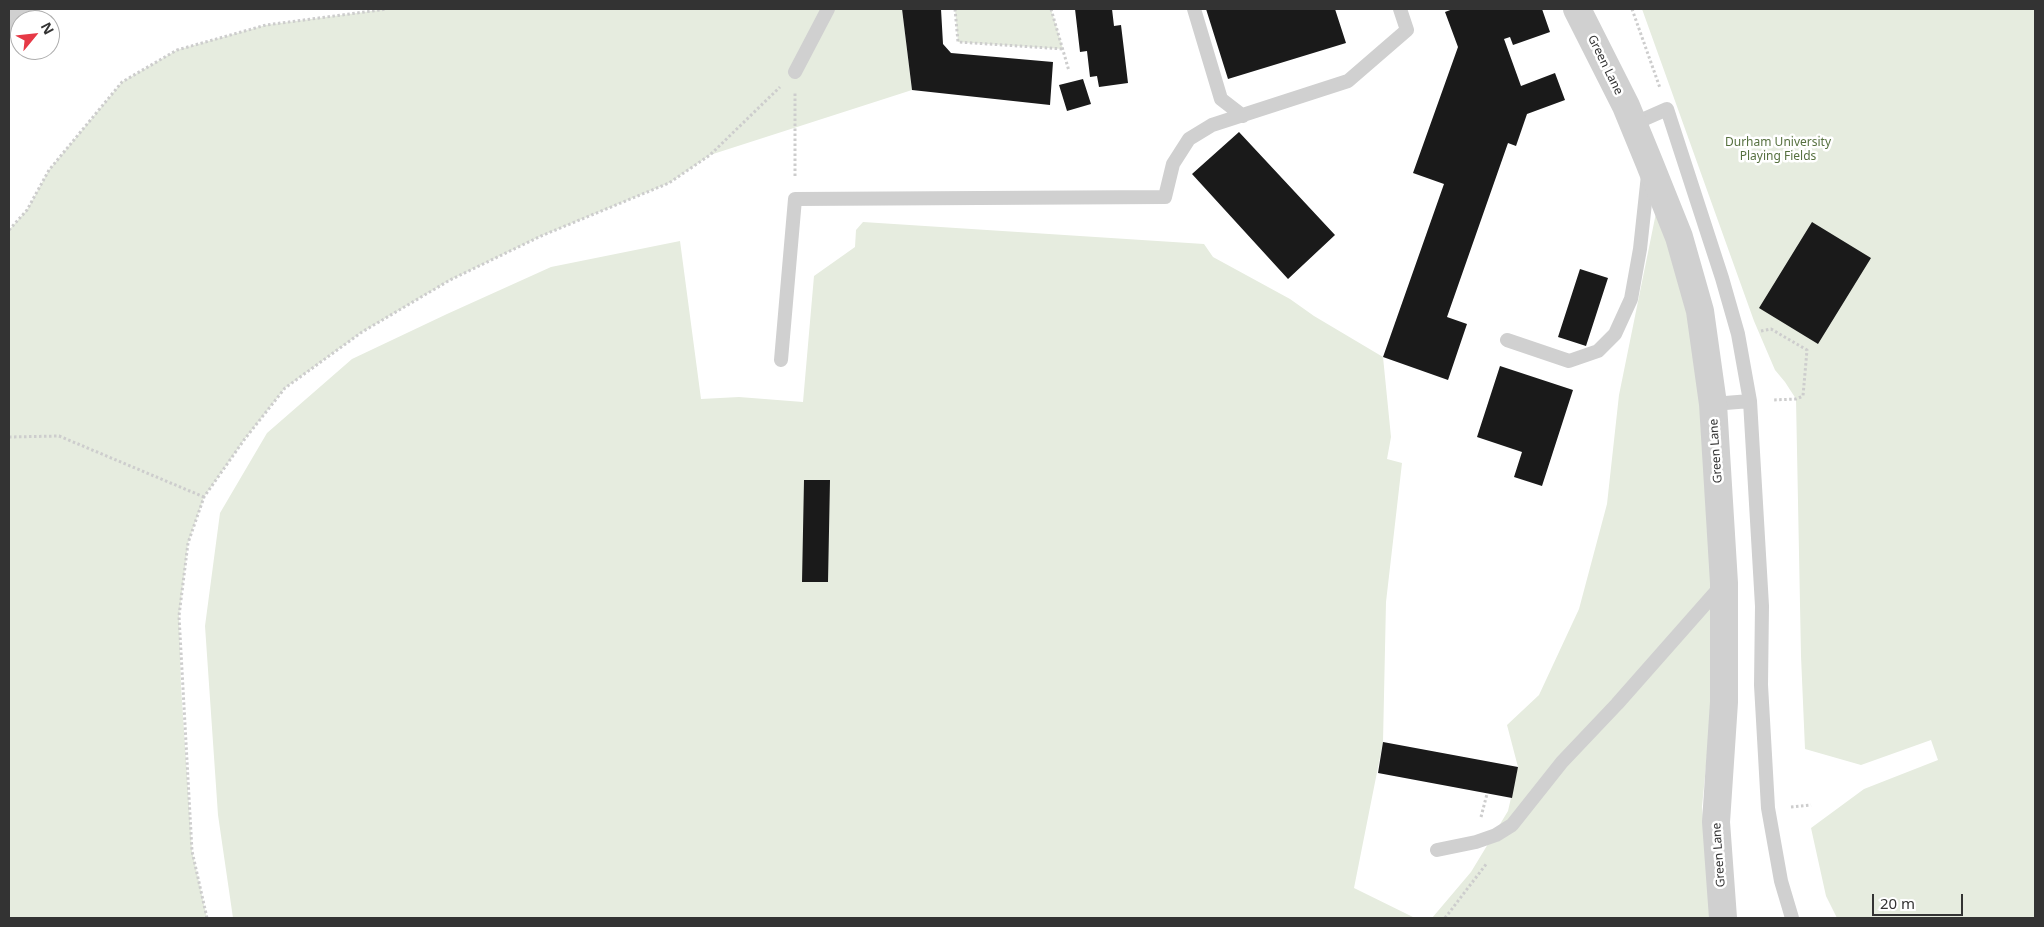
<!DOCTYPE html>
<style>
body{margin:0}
#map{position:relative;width:2044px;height:927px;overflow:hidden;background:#fff;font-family:"Noto Sans",sans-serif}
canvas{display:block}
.frame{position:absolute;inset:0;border:10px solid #333;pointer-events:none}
.north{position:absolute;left:10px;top:10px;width:50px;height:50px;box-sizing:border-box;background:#fff;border:1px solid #adadad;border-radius:50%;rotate:62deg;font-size:14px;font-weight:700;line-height:20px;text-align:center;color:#333}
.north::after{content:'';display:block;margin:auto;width:18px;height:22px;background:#e63946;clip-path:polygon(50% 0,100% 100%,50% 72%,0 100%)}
.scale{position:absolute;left:1872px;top:894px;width:91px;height:22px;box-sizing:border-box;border:2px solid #333;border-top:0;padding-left:6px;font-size:15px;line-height:18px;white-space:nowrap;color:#333;-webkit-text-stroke:4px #fff;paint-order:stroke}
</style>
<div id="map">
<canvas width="2044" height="927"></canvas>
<div class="frame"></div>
<div class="north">N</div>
<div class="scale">20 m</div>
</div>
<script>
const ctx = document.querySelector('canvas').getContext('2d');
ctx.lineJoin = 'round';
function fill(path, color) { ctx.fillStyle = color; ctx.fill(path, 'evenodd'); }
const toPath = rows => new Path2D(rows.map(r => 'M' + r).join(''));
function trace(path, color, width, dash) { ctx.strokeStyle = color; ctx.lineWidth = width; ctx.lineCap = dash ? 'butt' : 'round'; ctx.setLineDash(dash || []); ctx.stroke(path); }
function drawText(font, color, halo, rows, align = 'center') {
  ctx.font = font + ' "Noto Sans",sans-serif'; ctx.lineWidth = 5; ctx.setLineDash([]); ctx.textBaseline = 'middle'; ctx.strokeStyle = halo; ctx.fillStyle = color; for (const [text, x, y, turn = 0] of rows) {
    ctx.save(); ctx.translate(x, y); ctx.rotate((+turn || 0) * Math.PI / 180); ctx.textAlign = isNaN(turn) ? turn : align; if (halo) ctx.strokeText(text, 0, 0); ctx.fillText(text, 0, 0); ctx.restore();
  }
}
fill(toPath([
 [387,9,902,9,912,90,710,155,669,183,541,236,450,280,362,332,285,388,244,440,204,497,188,543,179,616,181,686,192,851,207,918,9,918,9,230,27,210,49,170,122,82,177,50,266,25],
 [955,9,1051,9,1063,49,958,42],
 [1642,9,2035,9,2035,918,1837,918,1826,896,1811,828,1864,789,1938,760,1931,740,1861,765,1805,749,1801,656,1796,399,1785,382,1775,370,1754,321],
 [1657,208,1674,252,1710,417,1712,704,1702,807,1711,918,1432,918,1471,872,1508,811,1518,767,1507,725,1539,695,1579,609,1607,504,1619,395],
 [863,222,1204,244,1213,257,1290,299,1314,316,1383,357,1391,437,1387,459,1402,463,1386,602,1383,742,1354,888,1415,918,233,918,218,815,205,626,220,513,267,433,352,359,447,314,551,267,680,241,701,399,739,397,803,402,814,276,855,247,856,230]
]), '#e6ecdf');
fill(toPath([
 [902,9,941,9,943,44,951,53,1053,62,1050,105,912,90],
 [1075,9,1112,9,1114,26,1121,25,1128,83,1099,87,1097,76,1090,77,1087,51,1080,52],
 [1206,9,1335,9,1346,43,1228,79],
 [1453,9,1542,9,1550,32,1513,45,1510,37,1504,39,1521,86,1555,73,1565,100,1527,114,1516,146,1508,143,1447,317,1467,324,1448,380,1383,357,1444,184,1413,173,1458,47,1445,12],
 [1083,79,1091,104,1067,111,1059,85],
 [1239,132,1335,235,1288,279,1192,174],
 [1812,222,1871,258,1818,344,1759,308],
 [1580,269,1608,278,1586,346,1558,337],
 [1500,366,1573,390,1542,486,1514,477,1522,452,1477,437],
 [804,480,830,480,828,582,802,582],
 [1383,742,1518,767,1512,798,1378,773]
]), '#1a1a1a');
trace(toPath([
 [955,9,958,42,1063,49],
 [1051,9,1069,71],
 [1632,9,1660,88],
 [795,176,795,92],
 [9,230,27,210,49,170,122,82,177,50,266,25,387,9],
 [1761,331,1771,329,1807,350,1803,396,1796,399,1773,400],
 [9,437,59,436,204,497],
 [1791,807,1811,805],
 [1481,817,1487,794],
 [207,918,192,851,179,616,188,543,204,497,244,440,285,388,362,332,450,280,541,236,669,183,710,155,780,87],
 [1445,918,1487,863]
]), '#cdcdcd', 3, [2.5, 2.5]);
trace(toPath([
 [1194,9,1221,99,1243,116],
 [795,72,828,9],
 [1633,124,1667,109,1722,278,1738,334,1750,401,1762,606,1761,685,1768,808,1781,881,1792,918],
 [1507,340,1569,361,1598,351,1615,334,1631,299,1640,249,1648,175],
 [781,360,795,199,1165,197,1173,164,1189,139,1212,125,1348,81,1407,30,1400,9],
 [1713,404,1750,401],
 [1437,850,1476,842,1496,835,1512,825,1562,762,1617,704,1722,585]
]), '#d0d0d0', 14);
trace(toPath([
 [1577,9,1626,106,1649,162,1679,237,1700,311,1713,404,1724,583,1724,702,1716,822,1723,918],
 [9,24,26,9]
]), '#d0d0d0', 28);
drawText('12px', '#333', '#fff', [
 ["Green Lane",1605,65,64],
 ["Green Lane",1716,451,-94],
 ["Green Lane",1719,855,-94]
]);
drawText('12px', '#56703f', '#fff', [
 ["Durham University",1778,143],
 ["Playing Fields",1778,157]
]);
</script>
